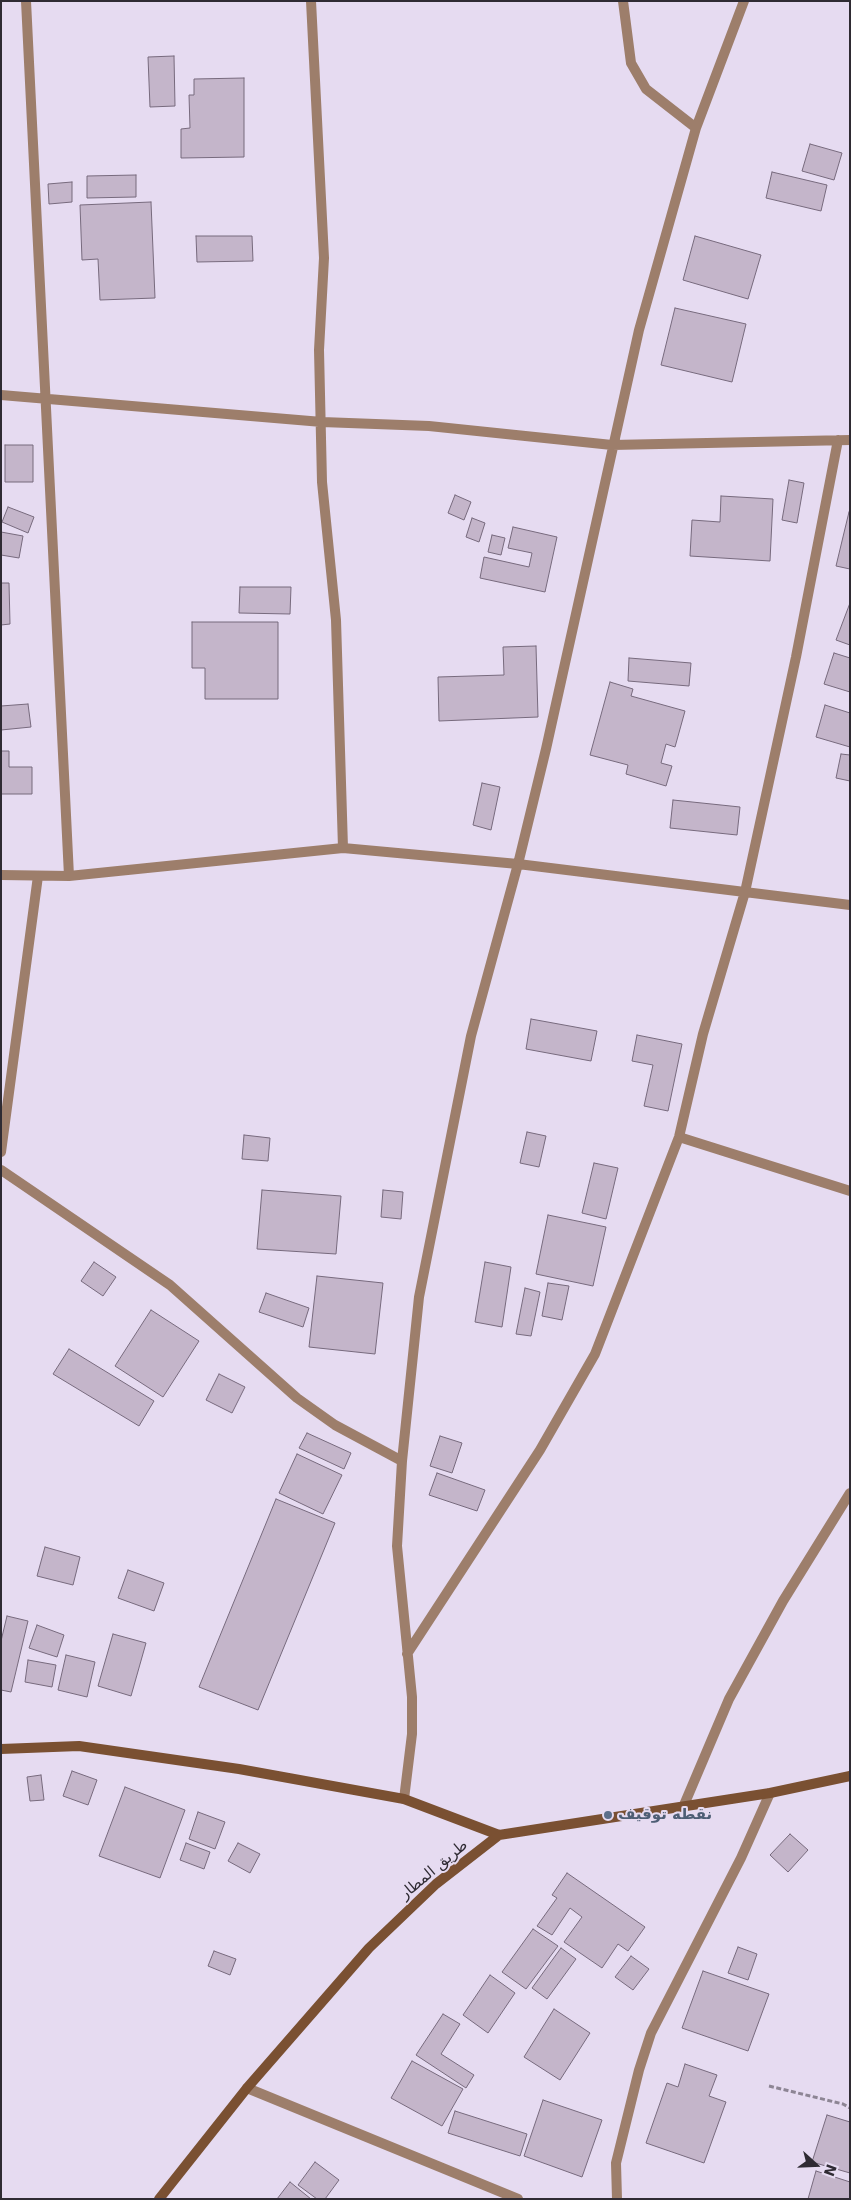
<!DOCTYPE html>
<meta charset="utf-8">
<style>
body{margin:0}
#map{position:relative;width:851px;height:2200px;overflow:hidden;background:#e6dbf1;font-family:"DejaVu Sans",sans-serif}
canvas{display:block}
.frame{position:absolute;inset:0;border:2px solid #2f2b33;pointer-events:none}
.north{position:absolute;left:791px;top:2140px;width:50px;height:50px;-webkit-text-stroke:4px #e6dbf1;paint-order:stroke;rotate:110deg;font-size:14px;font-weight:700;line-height:20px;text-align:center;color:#2f2b33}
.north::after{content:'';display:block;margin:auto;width:18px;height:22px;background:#2f2b33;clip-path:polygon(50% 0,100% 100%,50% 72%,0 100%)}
</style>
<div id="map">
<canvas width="851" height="2200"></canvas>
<div class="frame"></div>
<div class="north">N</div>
</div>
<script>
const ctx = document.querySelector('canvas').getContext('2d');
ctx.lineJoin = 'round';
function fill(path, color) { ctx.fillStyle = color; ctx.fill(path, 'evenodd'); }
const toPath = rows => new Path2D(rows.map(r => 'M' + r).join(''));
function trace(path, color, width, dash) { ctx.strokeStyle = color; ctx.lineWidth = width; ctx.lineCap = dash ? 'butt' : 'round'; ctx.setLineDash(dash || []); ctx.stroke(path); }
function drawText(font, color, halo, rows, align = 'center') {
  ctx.font = font + ' "DejaVu Sans",Cairo,sans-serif'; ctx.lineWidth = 4; ctx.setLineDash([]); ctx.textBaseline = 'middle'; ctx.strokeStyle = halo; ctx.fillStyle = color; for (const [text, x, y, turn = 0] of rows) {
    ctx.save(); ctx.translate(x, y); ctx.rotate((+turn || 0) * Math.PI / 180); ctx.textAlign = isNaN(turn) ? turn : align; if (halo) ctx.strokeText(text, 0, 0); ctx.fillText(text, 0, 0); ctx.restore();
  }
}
const building = toPath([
 [174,56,175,106,150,107,148,57,174,56],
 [244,78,244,157,181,158,181,129,190,128,189,95,194,95,194,79,244,78],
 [810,144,842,153,834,180,802,171,810,144],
 [772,172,827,185,821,211,766,198,772,172],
 [136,175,136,197,87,198,87,176,136,175],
 [72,182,72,202,49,204,48,184,72,182],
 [151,202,155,298,100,300,98,259,82,260,80,205,151,202],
 [196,236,252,236,253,261,197,262,196,236],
 [695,236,761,255,748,299,683,280,695,236],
 [675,308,746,324,732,382,661,365,675,308],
 [5,445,33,445,33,482,5,482,5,445],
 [789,480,804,483,797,523,782,520,789,480],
 [455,495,471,502,464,520,448,513,455,495],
 [721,496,773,499,770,561,690,556,692,520,720,522,721,496],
 [8,507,34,517,28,533,2,522,8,507],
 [849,512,850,512,850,569,836,566,849,512],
 [472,518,485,523,479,542,466,537,472,518],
 [513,527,557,537,545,592,480,578,484,557,529,567,532,553,508,548,513,527],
 [1,532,23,536,19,558,1,555,1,532],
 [492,535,505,538,501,555,488,552,492,535],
 [1,583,9,583,10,624,1,625,1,583],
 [240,587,291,587,290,614,239,613,240,587],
 [850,603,850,645,836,640,850,603],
 [192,622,278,622,278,699,205,699,205,668,192,668,192,622],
 [536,646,538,717,439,721,438,677,504,675,503,647,536,646],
 [834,653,850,658,850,692,824,684,834,653],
 [629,658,691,663,689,686,628,681,629,658],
 [610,682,633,689,631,696,685,711,675,747,666,744,661,763,672,766,666,786,626,774,628,765,590,755,610,682],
 [28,704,31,727,1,730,1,706,28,704],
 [825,705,850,713,850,747,816,737,825,705],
 [1,751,9,751,9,767,32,767,32,794,1,794,1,751],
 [841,754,850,755,850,781,836,778,841,754],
 [482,783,500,787,491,830,473,825,482,783],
 [673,800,740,807,737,835,670,828,673,800],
 [531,1019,597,1031,591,1061,526,1049,531,1019],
 [637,1035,682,1044,668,1111,644,1106,653,1065,632,1061,637,1035],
 [527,1132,546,1136,539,1167,520,1163,527,1132],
 [244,1135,270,1138,268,1161,242,1159,244,1135],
 [594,1163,618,1168,606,1219,582,1213,594,1163],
 [262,1190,341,1196,336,1254,257,1249,262,1190],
 [383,1190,403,1192,401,1219,381,1217,383,1190],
 [548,1215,606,1227,593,1286,536,1274,548,1215],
 [94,1262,116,1277,103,1296,81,1281,94,1262],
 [485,1262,511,1267,502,1327,475,1322,485,1262],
 [317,1276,383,1283,375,1354,309,1347,317,1276],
 [548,1283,569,1286,562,1320,542,1316,548,1283],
 [525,1288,540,1292,531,1336,516,1334,525,1288],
 [266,1293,309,1308,303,1327,259,1312,266,1293],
 [151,1310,199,1341,163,1397,115,1366,151,1310],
 [69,1349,154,1401,139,1426,53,1374,69,1349],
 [219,1374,245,1387,232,1413,206,1400,219,1374],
 [307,1433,351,1453,344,1469,299,1448,307,1433],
 [440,1436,462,1443,452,1473,430,1466,440,1436],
 [297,1454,342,1475,323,1514,279,1493,297,1454],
 [437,1473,485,1490,477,1511,429,1495,437,1473],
 [276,1499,335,1523,258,1710,199,1687,276,1499],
 [45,1547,80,1557,73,1585,37,1576,45,1547],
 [128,1570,164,1583,154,1611,118,1598,128,1570],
 [7,1616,28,1621,11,1692,1,1690,1,1641,7,1616],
 [37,1625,64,1635,57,1657,29,1648,37,1625],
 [113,1634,146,1643,131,1696,98,1686,113,1634],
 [66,1655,95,1662,87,1697,58,1690,66,1655],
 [28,1660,56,1665,52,1687,25,1682,28,1660],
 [72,1771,97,1780,88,1805,63,1796,72,1771],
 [41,1775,44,1800,30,1801,27,1777,41,1775],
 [125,1787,185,1810,160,1878,99,1856,125,1787],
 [198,1812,225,1822,215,1849,189,1839,198,1812],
 [790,1834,808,1850,788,1872,770,1855,790,1834],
 [186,1843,210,1852,204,1869,180,1860,186,1843],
 [238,1843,260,1854,250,1873,228,1861,238,1843],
 [567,1873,645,1927,628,1951,618,1944,602,1968,564,1942,582,1917,570,1908,552,1935,537,1926,557,1898,552,1895,567,1873],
 [533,1929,558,1946,526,1989,502,1972,533,1929],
 [738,1947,757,1954,748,1980,728,1973,738,1947],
 [561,1948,576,1959,547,1999,532,1988,561,1948],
 [214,1951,236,1959,230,1975,208,1966,214,1951],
 [631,1956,649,1969,633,1990,615,1977,631,1956],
 [703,1971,769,1994,748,2051,682,2028,703,1971],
 [490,1975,515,1993,488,2033,463,2015,490,1975],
 [554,2009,590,2033,560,2080,524,2057,554,2009],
 [443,2014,460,2024,441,2054,474,2075,466,2088,416,2055,443,2014],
 [412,2061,463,2089,442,2126,391,2098,412,2061],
 [685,2064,717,2075,709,2096,726,2102,704,2163,646,2143,667,2083,678,2087,685,2064],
 [543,2100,602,2120,582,2177,524,2156,543,2100],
 [455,2111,527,2134,520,2156,448,2133,455,2111],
 [827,2115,850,2122,850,2173,812,2162,827,2115],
 [315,2162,339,2180,325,2199,317,2199,298,2185,315,2162],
 [816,2171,850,2182,850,2199,808,2199,816,2171],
 [290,2182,311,2199,277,2199,290,2182]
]);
fill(building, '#c4b5ca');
trace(building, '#776a7d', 1);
trace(toPath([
 [769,2086,843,2104,850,2108]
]), '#8d8594', 3, [5, 2.5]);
trace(toPath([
 [26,1,69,876],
 [311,1,324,258,319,350,322,482,336,620,343,848],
 [623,1,631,63,646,89,696,128],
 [1,395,322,422,429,426,612,445,850,440],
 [1,875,69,876,343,848,518,864,850,905],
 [679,1137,850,1191],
 [1,1152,38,876],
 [1,1170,170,1285,297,1398,335,1425,402,1461],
 [407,1654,540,1450,595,1354,679,1137,703,1034,745,892,796,657,838,440],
 [404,1799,412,1734,412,1697,397,1546,402,1461,419,1297,471,1036,518,864,546,749,639,330,696,128,744,1],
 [684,1805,729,1699,783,1601,850,1493],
 [247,2088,518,2199],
 [617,2199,616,2163,639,2070,651,2033,741,1858,770,1793]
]), '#9d7e6b', 10);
trace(toPath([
 [1,1749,79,1746,239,1769,404,1799,499,1835],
 [159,2199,247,2088,369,1948,436,1884,499,1835,770,1793,850,1776]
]), '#7a5032', 10);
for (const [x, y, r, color] of [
 [608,1815,5,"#5c6f8a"]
]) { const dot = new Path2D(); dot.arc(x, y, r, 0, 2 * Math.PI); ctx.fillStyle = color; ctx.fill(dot); trace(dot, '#e6dbf1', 2); }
drawText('bold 15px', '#4e5e75', '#e6dbf1', [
 ["نقطه توقيف",618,1815]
], 'left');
drawText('15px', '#2f2b33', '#e6dbf1', [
 ["طريق المطار",434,1870,-40]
]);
</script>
